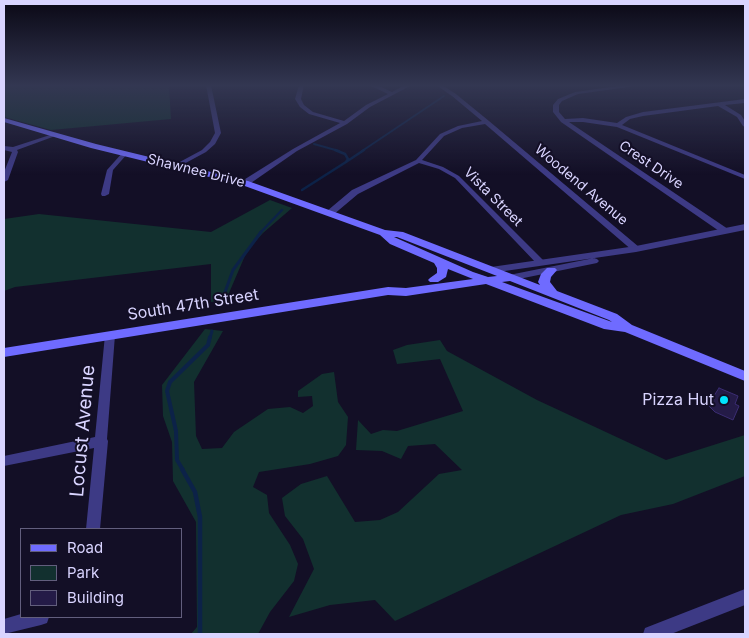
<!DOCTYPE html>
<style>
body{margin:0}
#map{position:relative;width:749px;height:638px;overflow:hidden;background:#130f26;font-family:Inter,sans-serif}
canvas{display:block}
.frame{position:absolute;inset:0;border:5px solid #d9d4ff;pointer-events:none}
.legend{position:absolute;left:20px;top:528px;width:162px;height:90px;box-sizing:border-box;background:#130f26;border:1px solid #625e7d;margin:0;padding:6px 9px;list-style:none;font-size:15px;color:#d9d4ff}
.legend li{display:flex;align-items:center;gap:10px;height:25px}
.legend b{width:25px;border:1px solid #625e7d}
</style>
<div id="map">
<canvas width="749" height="638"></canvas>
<div class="frame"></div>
<ul class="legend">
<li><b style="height:6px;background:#6f6bff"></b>Road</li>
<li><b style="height:14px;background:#12302f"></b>Park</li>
<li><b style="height:14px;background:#241b47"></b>Building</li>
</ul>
</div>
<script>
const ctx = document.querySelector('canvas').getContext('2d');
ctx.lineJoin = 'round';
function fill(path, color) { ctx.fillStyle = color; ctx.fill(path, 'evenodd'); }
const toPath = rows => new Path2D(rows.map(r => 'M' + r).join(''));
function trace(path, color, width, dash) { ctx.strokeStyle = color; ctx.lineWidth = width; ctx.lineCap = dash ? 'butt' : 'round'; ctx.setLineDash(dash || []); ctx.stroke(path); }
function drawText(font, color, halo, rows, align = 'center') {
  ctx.font = font + ' Inter,sans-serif'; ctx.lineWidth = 4; ctx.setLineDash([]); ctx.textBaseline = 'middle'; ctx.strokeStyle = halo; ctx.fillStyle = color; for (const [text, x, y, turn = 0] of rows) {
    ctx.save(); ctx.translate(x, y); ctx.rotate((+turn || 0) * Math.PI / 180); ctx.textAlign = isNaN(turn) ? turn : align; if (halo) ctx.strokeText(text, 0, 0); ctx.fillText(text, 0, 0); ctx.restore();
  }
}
fill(toPath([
 [4,85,169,85,171,119,51,130,4,117],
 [270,200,292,208,263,233,247,251,226,300,211,302,211,264,15,287,4,291,4,219,39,214,211,232],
 [205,329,223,331,194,382,196,436,202,449,222,448,234,432,268,409,290,407,303,413,313,406,312,396,298,397,298,391,322,374,334,372,338,402,348,417,346,445,338,456,310,464,259,472,253,487,267,495,269,513,290,545,298,564,294,581,270,612,258,634,191,634,197,627,196,522,173,481,172,442,163,416,162,385],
 [440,340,447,351,537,400,666,460,745,435,745,476,673,504,621,515,395,621,375,600,330,605,289,617,314,569,303,539,285,516,282,498,301,484,327,476,355,522,380,520,398,512,439,474,462,470,435,444,408,446,401,459,382,451,356,450,358,420,371,434,383,430,397,431,463,411,440,359,397,364,393,350,407,345]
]), '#12302f');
trace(toPath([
 [314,144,339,151],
 [362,151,444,96]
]), '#0c2248', 2);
trace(toPath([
 [346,162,364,150],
 [302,190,346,162,348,159,345,154,335,150],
 [260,233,282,210]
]), '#0c2248', 2.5);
trace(toPath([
 [220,306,233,270,261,232],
 [210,338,212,331]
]), '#0c2248', 3);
trace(toPath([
 [183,470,177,460,176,431,167,391,170,382,208,345,210,337]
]), '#0c2248', 4);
trace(toPath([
 [182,469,195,492,200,517,200,634]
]), '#0c2248', 4.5);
const building = toPath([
 [719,388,738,396,735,404,739,406,733,420,715,412,708,405,719,388]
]);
fill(building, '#241b47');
trace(building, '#3b2d73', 1);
fill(toPath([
 [206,85,211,85,221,133,215,144,206,152,180,166,176,166,176,164,202,150,210,142,215,133,206,85],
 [299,85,304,85,301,99,304,105,313,112,344,121,366,105,388,94,369,85,377,85,392,92,405,85,412,85,370,107,347,124,297,151,248,185,242,185,242,181,293,149,340,123,309,114,300,107,295,99,299,85],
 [436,85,442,85,456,94,489,121,639,247,639,251,633,251,485,124,462,128,444,136,422,160,443,167,459,176,544,261,545,263,544,265,538,265,455,178,439,169,419,163,358,194,333,215,327,215,327,211,352,190,416,160,440,134,458,126,482,121,452,96,436,85],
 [625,85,643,85,578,94,562,101,559,105,559,112,565,119,583,118,617,123,626,117,643,112,745,99,745,103,725,105,741,115,745,121,745,127,743,126,737,117,718,106,643,116,630,119,622,125,745,175,745,179,617,127,583,122,569,122,728,229,728,233,722,233,561,122,553,112,553,105,558,99,575,92,625,85],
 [53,134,58,135,17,150,18,152,8,180,4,182,4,172,12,152,4,150,4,146,13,147,53,134],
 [123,152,128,153,113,170,109,194,105,196,102,196,101,194,107,170,123,152],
 [110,332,115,335,107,439,108,441,100,529,86,529,94,448,4,466,4,456,95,437,105,335,110,332],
 [745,589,745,605,671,634,643,634,645,628,745,589],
 [21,614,21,617,49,617,47,623,41,625,4,634,4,619,21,614]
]), '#3d3a85');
fill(toPath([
 [745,224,745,230,636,252,491,273,486,270,491,267,636,246,745,224],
 [594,258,597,259,599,261,597,263,509,281,504,278,509,275,594,258]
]), '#3d3a85');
fill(toPath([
 [4,118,96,144,248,181,385,230,403,232,540,285,538,282,541,274,547,268,555,268,557,270,551,277,550,282,557,291,617,314,632,325,745,371,745,381,625,332,604,329,486,284,406,296,388,295,4,357,4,348,388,287,406,288,473,279,448,269,446,277,438,282,430,282,428,280,430,278,437,273,437,268,434,263,390,244,380,235,242,185,91,148,4,122,4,118],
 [394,237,397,237,497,276,488,277,473,272,394,237],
 [510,281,609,320,612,322,502,282,510,281]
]), '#6f6bff');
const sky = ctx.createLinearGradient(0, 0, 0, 175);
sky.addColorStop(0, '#0a0815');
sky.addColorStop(0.49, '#333752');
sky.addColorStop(1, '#33375200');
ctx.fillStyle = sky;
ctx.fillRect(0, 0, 749, 175);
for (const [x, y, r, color] of [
 [724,400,5,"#00e5ff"]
]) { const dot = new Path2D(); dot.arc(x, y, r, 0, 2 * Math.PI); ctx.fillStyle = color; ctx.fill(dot); trace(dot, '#130f26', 2); }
drawText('14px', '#d9d4ff', '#130f26', [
 ["Crest Drive",651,165,34],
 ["Shawnee Drive",196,171,14],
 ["Woodend Avenue",581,185,40],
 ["Vista Street",493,197,45]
]);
drawText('16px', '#d9d4ff', '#130f26', [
 ["South 47th Street",193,305,-9]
]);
drawText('16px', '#d9d4ff', '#130f26', [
 ["Pizza Hut",714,400]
], 'right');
drawText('19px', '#d9d4ff', '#130f26', [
 ["Locust Avenue",83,431,-85]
]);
</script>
